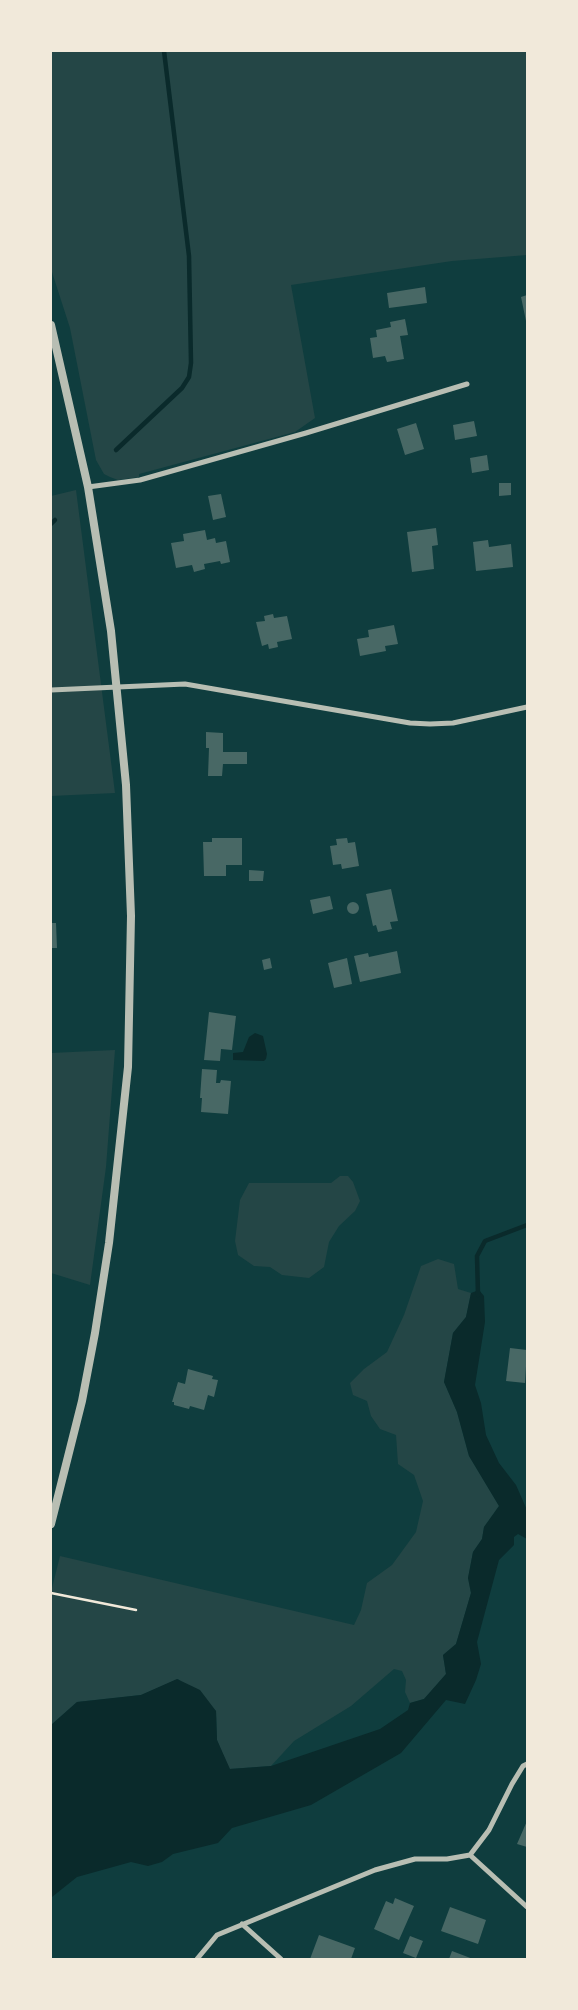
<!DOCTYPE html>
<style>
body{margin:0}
#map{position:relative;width:578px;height:2010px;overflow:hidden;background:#0f3d3e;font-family:"Archivo Narrow",sans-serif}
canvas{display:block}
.frame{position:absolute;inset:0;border:52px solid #f1e9da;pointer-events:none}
</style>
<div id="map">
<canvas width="578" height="2010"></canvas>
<div class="frame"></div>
</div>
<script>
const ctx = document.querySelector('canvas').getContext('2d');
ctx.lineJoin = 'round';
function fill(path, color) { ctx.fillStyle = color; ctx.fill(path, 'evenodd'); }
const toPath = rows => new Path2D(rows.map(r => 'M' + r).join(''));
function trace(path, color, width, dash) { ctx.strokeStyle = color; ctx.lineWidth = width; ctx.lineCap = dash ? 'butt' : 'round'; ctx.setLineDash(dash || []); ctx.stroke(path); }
fill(toPath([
 [51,51,527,51,527,255,452,261,291,285,315,418,295,432,139,474,139,477,118,480,110,477,104,474,96,460,70,328,51,269],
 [76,490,115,793,51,796,51,496],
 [115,1050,106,1167,90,1285,51,1273,51,1053],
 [340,1176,348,1176,353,1182,360,1201,355,1211,339,1226,329,1242,324,1267,309,1278,282,1275,270,1267,254,1266,238,1255,235,1241,240,1200,249,1183,331,1183],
 [438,1259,454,1264,458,1289,471,1293,466,1317,453,1333,444,1382,457,1412,469,1456,499,1506,484,1527,482,1539,473,1552,468,1578,471,1593,456,1644,443,1655,446,1674,424,1699,410,1703,405,1692,406,1680,402,1671,394,1669,351,1706,294,1741,271,1766,229,1769,217,1740,216,1711,178,1679,141,1695,77,1702,51,1725,51,1592,60,1556,354,1625,361,1610,367,1583,392,1565,416,1532,423,1501,414,1475,398,1464,396,1435,380,1429,371,1416,367,1401,353,1395,350,1383,364,1369,387,1352,404,1315,421,1266]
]), '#244646');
fill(toPath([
 [255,1033,263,1036,267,1054,266,1059,264,1061,233,1060,233,1053,243,1052,249,1037],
 [479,1290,484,1296,485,1322,475,1385,481,1403,486,1435,499,1463,516,1485,527,1510,527,1539,518,1534,514,1537,514,1545,499,1560,477,1642,481,1664,476,1680,465,1704,446,1700,401,1753,311,1805,232,1828,218,1843,173,1854,162,1862,148,1866,131,1862,77,1877,52,1897,51,1900,51,1725,77,1702,141,1695,177,1679,200,1690,216,1711,217,1740,230,1769,271,1766,380,1729,408,1710,410,1703,424,1699,446,1674,443,1655,456,1644,471,1593,468,1578,473,1552,482,1539,484,1527,499,1506,469,1456,457,1412,444,1382,453,1333,466,1317,471,1293]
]), '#0a2a2b');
trace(toPath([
 [116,450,182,388,189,377,191,363,189,256,164,51],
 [51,524,55,520],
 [478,1295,477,1256,485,1241,527,1225]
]), '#0a2a2b', 4.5);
fill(toPath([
 [425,287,427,303,389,308,387,293],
 [527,295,527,321,526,321,521,297],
 [405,319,408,335,400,336,404,359,387,362,385,356,373,358,370,338,377,337,376,330,391,327,390,322],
 [474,421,477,436,455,440,453,425],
 [416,423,424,449,405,455,397,429],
 [487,455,489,470,472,473,470,458],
 [499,483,511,483,511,495,499,496],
 [221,494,226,517,213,520,208,496],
 [436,528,438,545,432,546,434,569,412,572,407,532],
 [205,530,207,540,215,538,216,543,226,541,230,562,221,564,220,561,204,564,205,569,194,572,192,565,176,568,171,543,184,541,183,534],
 [488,540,489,547,511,544,513,567,476,571,473,542],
 [273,614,274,618,287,616,292,639,277,642,278,647,269,649,268,644,262,646,256,622,265,621,264,616],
 [394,625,398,644,385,646,386,651,360,656,357,639,369,637,368,630],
 [206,732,223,733,223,752,247,752,247,764,223,764,222,776,208,776,209,748,206,748],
 [212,838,242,838,242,865,226,865,226,876,204,876,203,842,212,842],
 [347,838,348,843,355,842,359,866,342,869,341,864,333,865,330,846,337,845,336,839],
 [249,870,264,871,263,881,249,881],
 [391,889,398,921,390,922,392,929,378,932,376,925,373,926,366,894],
 [330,896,333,909,313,914,310,900],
 '347 908a6 6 0 1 1 12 0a6 6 0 1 1-12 0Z',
 [51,923,56,923,57,948,51,948],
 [397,951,401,973,360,982,354,956,368,953,369,957],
 [270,958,272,968,264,970,262,960],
 [347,958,352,984,334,988,328,963],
 [209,1012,236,1016,232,1050,221,1049,220,1061,204,1060],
 [202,1069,217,1070,216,1083,220,1083,221,1080,231,1081,228,1114,201,1112,202,1098,200,1098],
 [510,1348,527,1350,525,1383,506,1381],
 [188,1369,213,1376,212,1379,218,1380,214,1397,208,1395,204,1410,190,1406,189,1409,174,1405,174,1402,172,1402,178,1382,185,1384],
 [527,1821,527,1847,517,1844],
 [395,1898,414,1906,399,1940,374,1929,386,1901,393,1904],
 [450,1907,486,1920,478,1944,441,1931],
 [319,1935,355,1948,351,1959,310,1959],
 [410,1936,423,1941,416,1958,403,1953],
 [452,1951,473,1959,449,1959]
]), '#486865');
trace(toPath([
 [51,1593,136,1610]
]), '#f1e9da', 2.5);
trace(toPath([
 [88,487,140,480,306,433,467,384],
 [51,690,185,684,410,723,430,724,453,723,527,707],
 [470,1855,527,1907],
 [242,1924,281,1959],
 [197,1959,217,1935,375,1870,415,1859,447,1859,470,1855,489,1830,512,1784,523,1766,527,1764]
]), '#b8beb3', 5);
trace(toPath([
 [51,325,88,487,111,631,126,785,131,916,128,1067,109,1243,95,1333,82,1401,51,1524]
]), '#b8beb3', 8);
</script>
